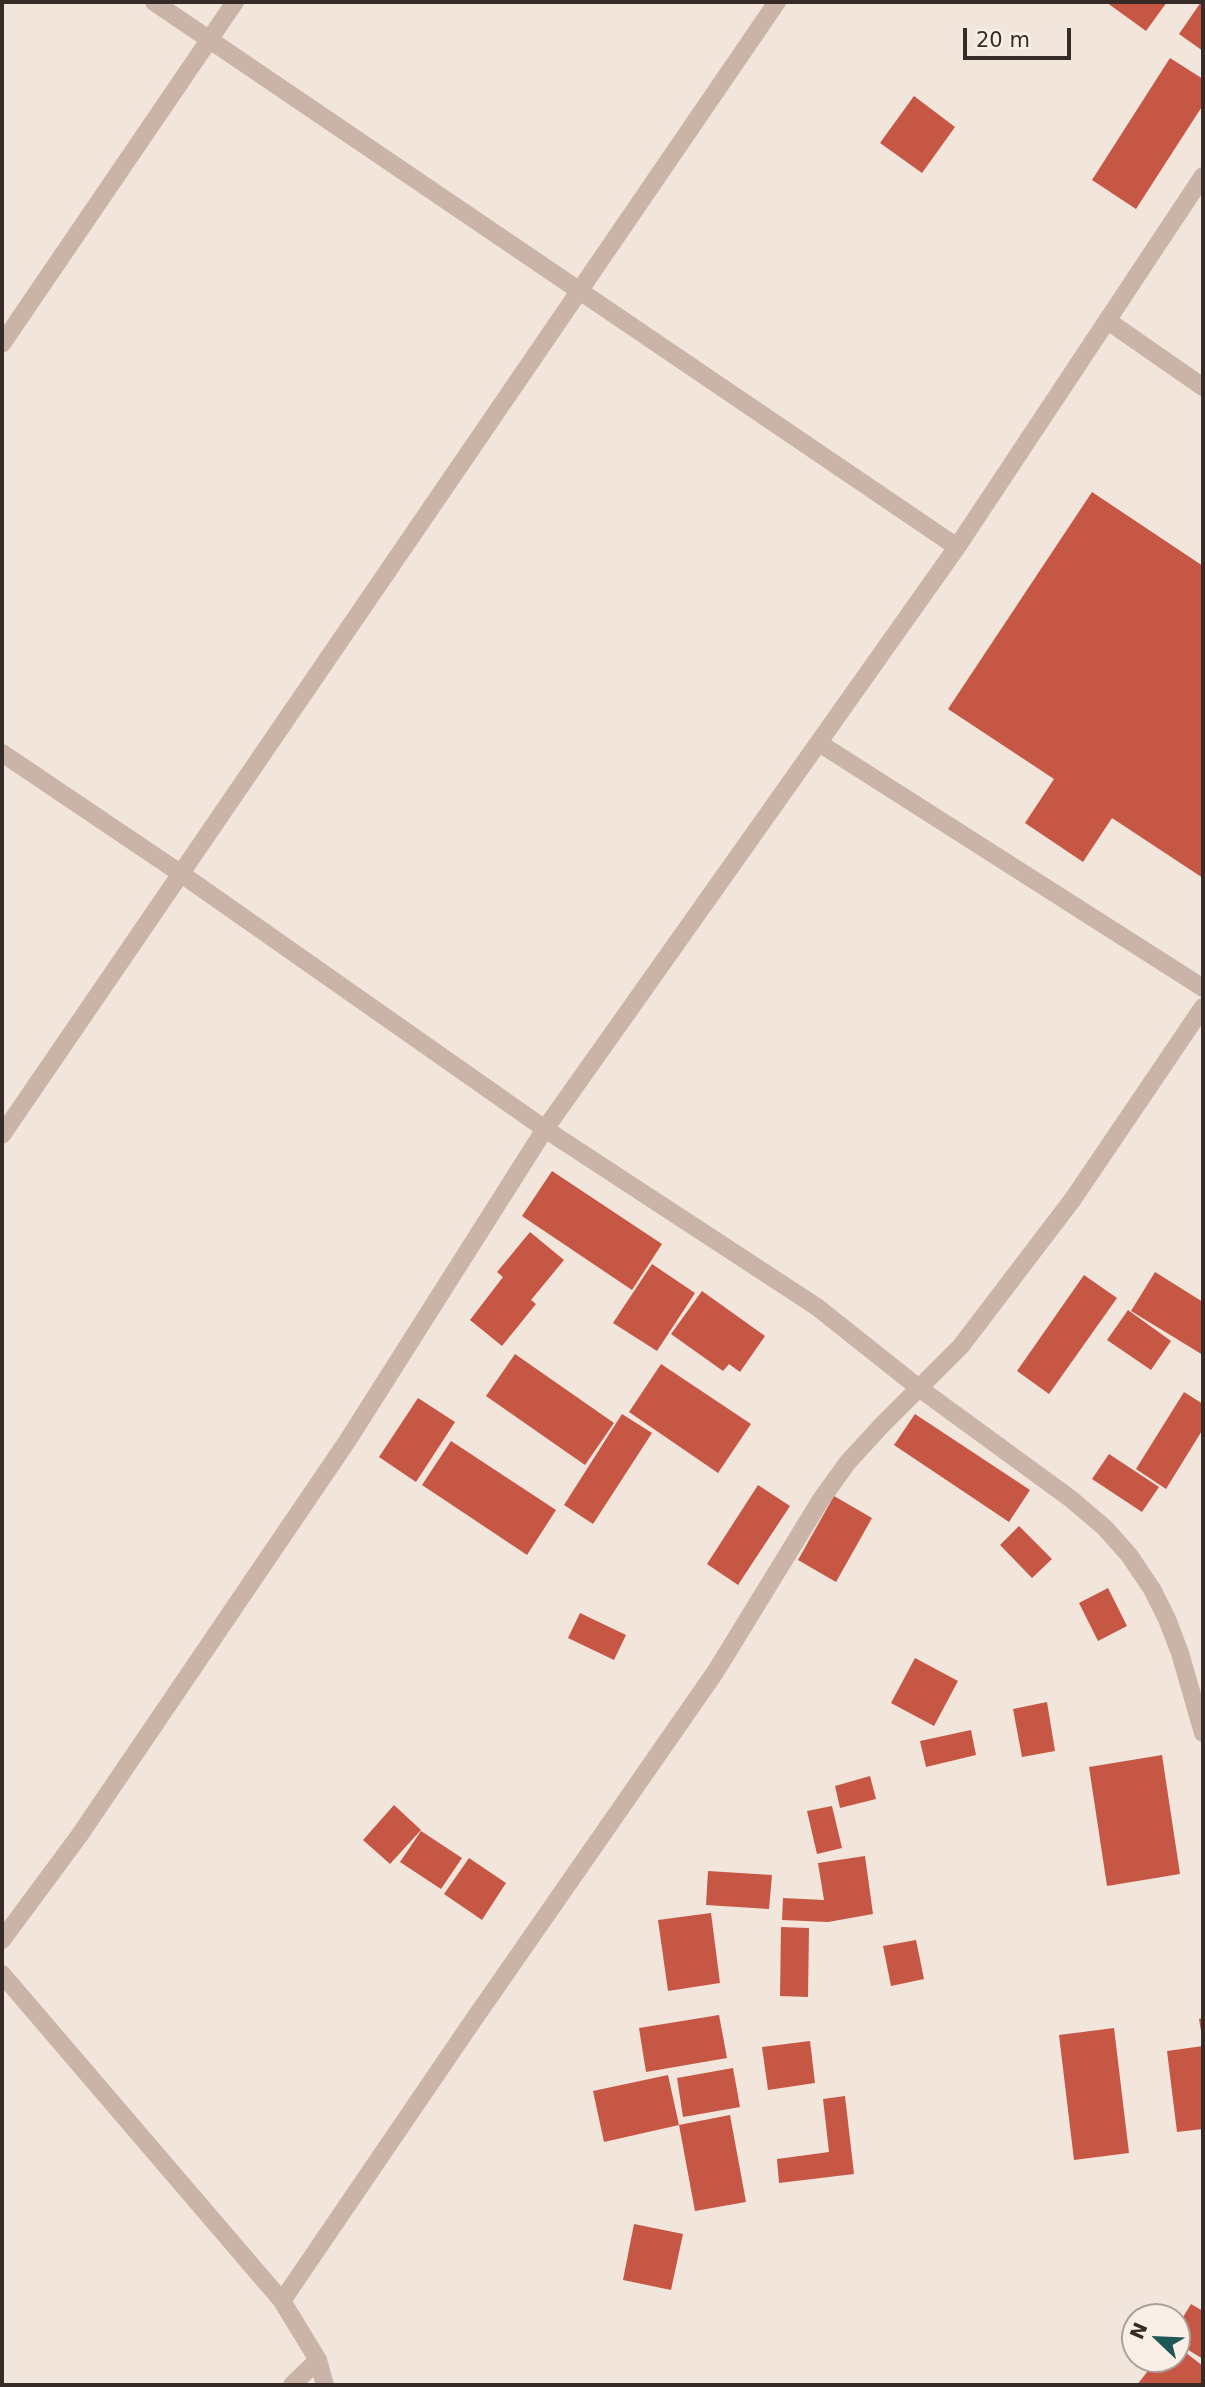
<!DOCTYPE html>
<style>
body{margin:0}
#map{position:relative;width:1205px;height:2387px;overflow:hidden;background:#f2e5db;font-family:"DejaVu Sans",sans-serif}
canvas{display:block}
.frame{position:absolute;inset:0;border:4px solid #362b27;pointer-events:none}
.north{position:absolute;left:1121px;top:2303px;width:70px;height:70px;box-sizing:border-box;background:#f9efe7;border:2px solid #aba19a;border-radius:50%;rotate:293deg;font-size:19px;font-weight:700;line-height:28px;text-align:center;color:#362b27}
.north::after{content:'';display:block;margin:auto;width:24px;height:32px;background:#1d5756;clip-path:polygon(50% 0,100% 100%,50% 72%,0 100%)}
.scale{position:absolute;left:963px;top:28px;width:108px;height:32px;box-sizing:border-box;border:4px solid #362b27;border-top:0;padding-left:9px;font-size:21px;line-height:24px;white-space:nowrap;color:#362b27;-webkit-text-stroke:5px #f9efe7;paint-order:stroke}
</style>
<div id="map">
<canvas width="1205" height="2387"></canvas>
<div class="frame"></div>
<div class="north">N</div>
<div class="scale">20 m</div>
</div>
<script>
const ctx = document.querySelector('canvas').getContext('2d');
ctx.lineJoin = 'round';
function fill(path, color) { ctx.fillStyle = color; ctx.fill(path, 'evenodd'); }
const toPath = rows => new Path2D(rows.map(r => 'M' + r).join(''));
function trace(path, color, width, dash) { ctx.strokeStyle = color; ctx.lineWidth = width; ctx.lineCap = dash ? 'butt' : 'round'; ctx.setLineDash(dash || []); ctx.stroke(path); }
fill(toPath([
 [1106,2,1167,2,1146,31],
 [1201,2,1203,2,1203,51,1179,34],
 [1170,58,1203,79,1203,105,1136,209,1092,180],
 [914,96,955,127,922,173,880,143],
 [1092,492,1203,566,1203,878,1112,818,1083,862,1025,823,1054,779,948,709],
 [552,1171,662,1244,632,1290,522,1216],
 [530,1232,564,1260,531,1300,536,1304,502,1346,470,1320,503,1277,497,1272],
 [652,1264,695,1293,657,1351,613,1323],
 [1155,1272,1203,1302,1203,1355,1131,1311],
 [1084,1275,1117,1298,1049,1394,1017,1371],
 [702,1291,765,1336,740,1372,729,1364,723,1371,671,1334],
 [1128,1310,1171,1341,1151,1370,1107,1340],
 [515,1354,614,1423,585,1465,486,1396],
 [661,1364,751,1424,718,1473,629,1412],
 [1184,1392,1203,1404,1203,1429,1166,1489,1136,1469],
 [418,1398,455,1422,416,1482,379,1457],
 [622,1414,652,1433,593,1524,564,1505],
 [915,1414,1030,1490,1009,1522,894,1445],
 [451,1441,556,1510,527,1555,422,1485],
 [1109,1454,1159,1487,1142,1512,1092,1479],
 [758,1485,790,1506,738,1585,707,1564],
 [834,1496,872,1518,836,1582,798,1560],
 [1019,1526,1052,1559,1032,1578,1000,1545],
 [1108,1588,1127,1626,1098,1641,1079,1603],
 [580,1613,626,1635,614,1660,568,1638],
 [915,1658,958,1681,934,1726,891,1703],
 [1047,1702,1055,1751,1022,1757,1013,1709],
 [971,1730,976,1755,926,1767,920,1741],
 [1162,1755,1180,1874,1107,1886,1089,1767],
 [870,1776,876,1799,840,1808,835,1786],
 [394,1805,421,1830,390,1864,363,1840],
 [832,1806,842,1848,817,1854,807,1811],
 [421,1831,462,1858,441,1889,400,1862],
 [865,1856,873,1914,828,1922,782,1920,783,1898,824,1900,818,1863],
 [469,1858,506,1883,482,1920,444,1894],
 [708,1871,772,1875,769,1909,706,1905],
 [711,1913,720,1983,668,1991,658,1920],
 [781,1927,809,1928,808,1997,780,1996],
 [916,1940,924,1979,891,1986,883,1946],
 [719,2015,727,2058,646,2072,639,2028],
 [1203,2018,1203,2037,1202,2037,1199,2019],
 [1114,2028,1129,2153,1074,2160,1059,2035],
 [810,2041,815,2083,768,2090,762,2047],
 [1203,2046,1203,2129,1177,2132,1167,2051],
 [733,2068,740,2107,683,2117,677,2078],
 [668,2075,679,2125,604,2142,593,2091],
 [845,2096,854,2174,779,2183,777,2159,829,2152,823,2099],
 [730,2115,746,2202,695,2211,679,2125],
 [634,2224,683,2234,671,2290,623,2280],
 [1191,2304,1203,2311,1203,2359,1177,2343,1177,2327],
 [1177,2346,1203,2366,1203,2385,1137,2385,1157,2359,1177,2359]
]), '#c65745');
trace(toPath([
 [154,2,957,547],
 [1108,321,1203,387],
 [2,344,235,2],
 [819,743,1203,988],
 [2,753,180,873,545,1129,817,1307,919,1388,1071,1499,1105,1528,1129,1555,1152,1589,1167,1619,1180,1653,1203,1733],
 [2,1135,777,2],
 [2,1940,79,1836,348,1440,545,1129,957,547,1203,176],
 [2,1974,282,2301,318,2360,325,2385],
 [282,2301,470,2025,716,1671,822,1498,848,1462,882,1425,961,1346,1073,1199,1203,1007],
 [292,2385,318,2360]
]), '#cab3a7', 18);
</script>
